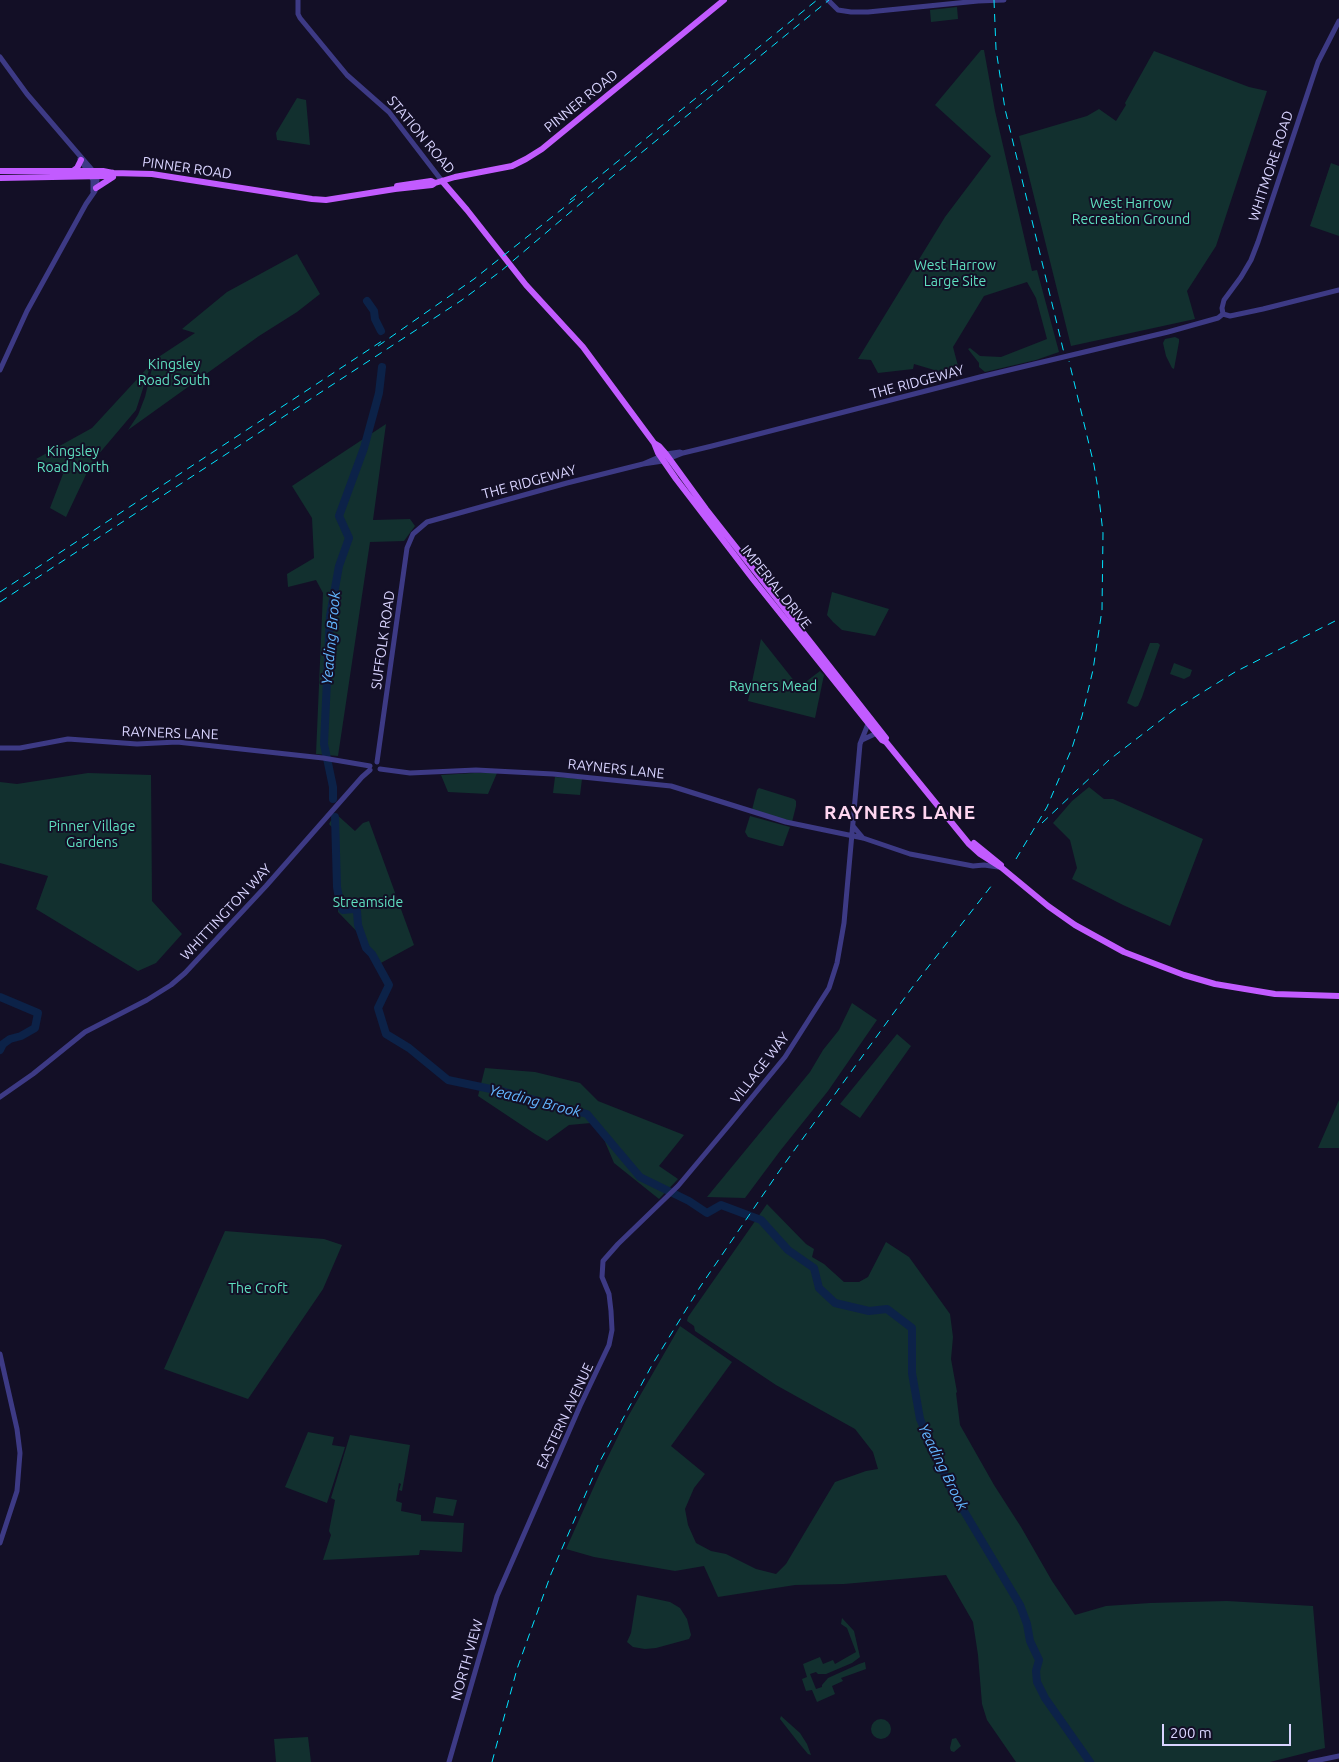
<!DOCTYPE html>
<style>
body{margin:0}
#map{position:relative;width:1339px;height:1762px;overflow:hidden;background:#130f26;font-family:Ubuntu,sans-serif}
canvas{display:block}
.scale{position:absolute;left:1162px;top:1724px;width:129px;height:22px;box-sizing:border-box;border:2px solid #d9d4ff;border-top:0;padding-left:6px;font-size:15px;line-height:18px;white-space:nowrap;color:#d9d4ff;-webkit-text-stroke:4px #130f26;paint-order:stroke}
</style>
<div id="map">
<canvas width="1339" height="1762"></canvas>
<div class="scale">200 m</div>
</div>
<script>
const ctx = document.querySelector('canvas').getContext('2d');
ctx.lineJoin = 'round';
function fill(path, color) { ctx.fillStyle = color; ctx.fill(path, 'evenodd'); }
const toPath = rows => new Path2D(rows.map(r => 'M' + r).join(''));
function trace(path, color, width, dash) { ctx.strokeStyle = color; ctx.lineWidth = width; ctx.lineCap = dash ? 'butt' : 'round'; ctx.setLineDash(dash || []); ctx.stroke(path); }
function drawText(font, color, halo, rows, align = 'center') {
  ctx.font = font + ' Ubuntu,sans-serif'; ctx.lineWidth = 4; ctx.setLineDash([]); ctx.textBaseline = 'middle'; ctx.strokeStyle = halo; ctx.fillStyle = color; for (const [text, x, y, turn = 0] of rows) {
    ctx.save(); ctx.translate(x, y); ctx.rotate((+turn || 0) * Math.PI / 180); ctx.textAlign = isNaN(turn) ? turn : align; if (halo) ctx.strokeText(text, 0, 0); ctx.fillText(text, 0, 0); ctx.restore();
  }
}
fill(toPath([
 [957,7,958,19,931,22,930,10],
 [981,50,984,50,995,111,1032,271,1037,270,1059,352,1036,360,985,372,979,367,979,363,968,349,970,348,980,356,1001,357,1047,339,1036,298,1027,282,984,296,953,347,958,366,951,375,914,364,913,369,878,373,871,360,858,359,945,217,991,156,935,105],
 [1154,51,1249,87,1267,91,1216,246,1187,291,1195,319,1071,346,1019,136,1087,116,1099,109,1116,121,1126,105,1125,103],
 [297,98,306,100,310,145,277,140,276,133],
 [1331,163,1339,166,1339,236,1310,226],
 [297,254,320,294,297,312,259,336,128,430,138,415,145,397,154,360,195,333,182,329,227,292],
 [1175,337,1179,339,1179,342,1174,369,1172,368,1166,356,1163,343,1165,339],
 [151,364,136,410,92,462,66,517,50,508,63,474,36,459,92,428],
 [386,424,373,520,410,519,415,526,404,541,370,542,338,756,316,754,323,593,316,580,288,587,287,574,314,558,312,518,292,486],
 [832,592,889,609,875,636,842,630,833,622,827,615],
 [761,639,799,687,820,671,824,675,815,718,748,701],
 [1150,643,1158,643,1160,645,1142,697,1138,706,1135,707,1127,703],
 [1174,663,1192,670,1190,676,1184,679,1170,674],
 [88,773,151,775,152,901,182,934,156,963,138,971,36,909,48,876,0,863,0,782,17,784],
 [474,773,497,773,488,794,448,792,441,775],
 [555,777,582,779,580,795,553,793],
 [1089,787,1104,799,1113,799,1203,839,1170,926,1123,905,1072,879,1077,868,1070,840,1053,823,1072,801],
 [759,788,794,799,796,801,796,806,792,822,752,810,757,790],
 [335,813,355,831,363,823,369,821,414,945,379,964,366,941,338,912,337,833,329,824],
 [750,816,790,827,783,846,780,846,748,837,745,832],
 [852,1003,877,1020,828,1091,780,1151,745,1198,707,1197,810,1072,823,1050,839,1030],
 [897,1034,911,1046,860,1118,840,1104],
 [485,1068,535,1072,580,1083,598,1101,684,1135,659,1166,678,1179,659,1199,614,1163,603,1137,591,1123,569,1125,547,1141,535,1134,478,1096],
 [1339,1100,1339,1148,1318,1148],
 [767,1204,806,1244,814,1249,812,1257,824,1264,844,1282,859,1282,868,1277,886,1242,909,1257,950,1314,953,1337,951,1359,957,1392,956,1393,960,1425,994,1485,1021,1527,1052,1581,1075,1615,1106,1606,1150,1603,1227,1601,1313,1606,1325,1748,1270,1762,1016,1762,987,1720,982,1704,978,1655,973,1622,946,1575,844,1584,795,1585,718,1597,704,1566,675,1571,594,1557,566,1549,600,1473,626,1420,680,1326,732,1362,671,1446,705,1474,694,1488,685,1509,688,1525,696,1543,711,1551,726,1554,756,1569,776,1574,786,1564,835,1482,866,1471,878,1469,873,1452,855,1429,776,1385,695,1331,694,1326,687,1321,688,1317],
 [225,1231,324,1239,342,1245,323,1289,248,1399,164,1369],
 [308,1432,334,1437,332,1445,345,1447,327,1503,285,1487],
 [350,1435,410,1445,402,1491,399,1490,401,1484,399,1483,396,1501,402,1503,401,1511,421,1515,421,1521,464,1523,462,1552,420,1550,419,1555,323,1560,331,1535,329,1531,335,1500,331,1498],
 [436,1497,457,1500,453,1516,433,1513],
 [637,1595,670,1602,680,1608,687,1619,691,1635,689,1639,656,1648,645,1649,633,1647,627,1642,631,1633],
 [842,1618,854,1631,860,1657,852,1663,826,1674,818,1674,816,1672,810,1674,816,1689,822,1687,822,1685,828,1678,859,1664,865,1662,866,1669,841,1678,843,1681,832,1686,835,1694,817,1702,812,1690,806,1691,802,1679,807,1677,803,1664,820,1657,823,1664,833,1660,835,1664,856,1652,847,1628,841,1624],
 [781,1716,800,1733,807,1744,811,1755,808,1754,798,1742,780,1719],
 '871 1729a10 10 0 1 1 20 0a10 10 0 1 1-20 0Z',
 [308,1737,311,1762,276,1762,274,1739],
 [956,1738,961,1746,954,1752,951,1751,950,1748,952,1739]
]), '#12302f');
trace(toPath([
 [367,301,374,311,375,319,381,331],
 [333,799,333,787,324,744,330,616,339,566,349,538,339,516,364,448,379,393,382,367],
 [335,817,337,887,340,905,343,910,353,909,357,911,358,925,366,948,372,954,389,985,378,1008,386,1034,409,1048,448,1080,505,1092,587,1114,640,1177,689,1201,707,1213,721,1205,761,1220,788,1250,814,1268,819,1288,835,1303,869,1311,887,1309,912,1328,912,1373,920,1419,952,1491,1020,1605,1027,1624,1030,1641,1039,1660,1036,1671,1037,1682,1045,1698,1090,1762],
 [0,997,38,1013,35,1028,21,1036,10,1039,3,1044,0,1050]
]), '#0c2248', 8);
trace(toPath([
 [298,0,298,14,300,18,347,75,389,112,442,181],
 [828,0,838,10,851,12,868,12,978,1,1004,0],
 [0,57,27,94,93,171,97,180,95,191,86,204,27,311,0,370],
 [80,159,93,180,93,192],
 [1223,314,1222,308,1224,300,1241,277,1251,260,1258,242,1318,62,1339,21],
 [643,464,663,461,683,453],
 [862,740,879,732],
 [0,748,20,748,68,739,137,744,177,742,323,758,370,766],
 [377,762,407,548,413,534,427,522,567,483,643,464,666,454,680,452,683,453,712,446,980,377,1168,332,1218,318,1223,314,1230,316,1263,309,1339,290],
 [380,769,410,773,476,770,553,774,671,786,786,822,863,838,910,854,973,866,984,865,998,867],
 [853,826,863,838],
 [0,1097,33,1074,85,1032,147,1000,171,985,185,973,266,886,362,777,370,770],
 [0,1354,17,1429,20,1453,17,1491,0,1543],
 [449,1762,497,1596,580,1406,609,1345,612,1330,611,1311,609,1294,602,1277,603,1261,618,1244,678,1186,730,1124,785,1057,829,988,837,963,844,923,860,744,868,724],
 [1310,1762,1339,1756]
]), '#3d3a85', 5);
trace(toPath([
 [0,171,103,171,113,173,152,174,312,199,326,200,395,189,432,185,435,183,455,177,512,166,526,159,542,149,724,0],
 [73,171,77,168,81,160],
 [0,178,104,176,110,176,113,173],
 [442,181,467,210,526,285,583,347,654,443,659,446,666,454,706,509,886,738],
 [397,186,431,181,435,183],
 [96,188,113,177],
 [654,443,658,453,676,479,752,578,873,729,882,740,886,742,969,844,980,854,1002,868,1048,906,1075,925,1124,952,1184,975,1215,984,1275,994,1339,996],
 [974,843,1001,865]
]), '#c25bff', 6);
trace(toPath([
 [994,0,996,49,1005,109,1064,353],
 [570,200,817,0],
 [378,346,474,279,576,198],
 [0,592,382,341],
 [0,602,462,300,501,271,614,175,829,0],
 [1042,823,1109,760,1174,710,1235,672,1339,619],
 [1016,859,1047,807,1072,748,1082,716,1093,670,1102,610,1103,533,1098,489,1094,465,1069,361],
 [492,1762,517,1669,551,1574,599,1463,652,1365,700,1287,780,1170,911,989,992,885]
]), '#00e5ff', 1, [8, 6]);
drawText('14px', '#d9d4ff', '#130f26', [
 ["PINNER ROAD",581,101,-39],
 ["STATION ROAD",421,135,50],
 ["WHITMORE ROAD",1271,166,-72],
 ["PINNER ROAD",187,168,8],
 ["THE RIDGEWAY",917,382,-15],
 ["THE RIDGEWAY",529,482,-15],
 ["IMPERIAL DRIVE",776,587,51],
 ["SUFFOLK ROAD",383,640,-82],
 ["RAYNERS LANE",170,733,2],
 ["RAYNERS LANE",616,769,6],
 ["WHITTINGTON WAY",226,912,-47],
 ["VILLAGE WAY",760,1068,-52],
 ["EASTERN AVENUE",565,1416,-65],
 ["NORTH VIEW",467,1660,-74]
]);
drawText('14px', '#5fe0c0', '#130f26', [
 ["West Harrow",1131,203],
 ["Recreation Ground",1131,219],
 ["West Harrow",955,265],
 ["Large Site",955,281],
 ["Kingsley",174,364],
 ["Road South",174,380],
 ["Kingsley",73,451],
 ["Road North",73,467],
 ["Rayners Mead",773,686],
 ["Pinner Village",92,826],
 ["Gardens",92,842],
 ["Streamside",368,902],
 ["The Croft",258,1288]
]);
drawText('italic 15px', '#62b6ff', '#130f26', [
 ["Yeading Brook",331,638,-85],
 ["Yeading Brook",535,1101,14],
 ["Yeading Brook",943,1467,64]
]);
ctx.letterSpacing = '1px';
drawText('bold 19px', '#ffd6f0', '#130f26', [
 ["RAYNERS LANE",900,813]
]);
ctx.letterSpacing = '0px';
</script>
